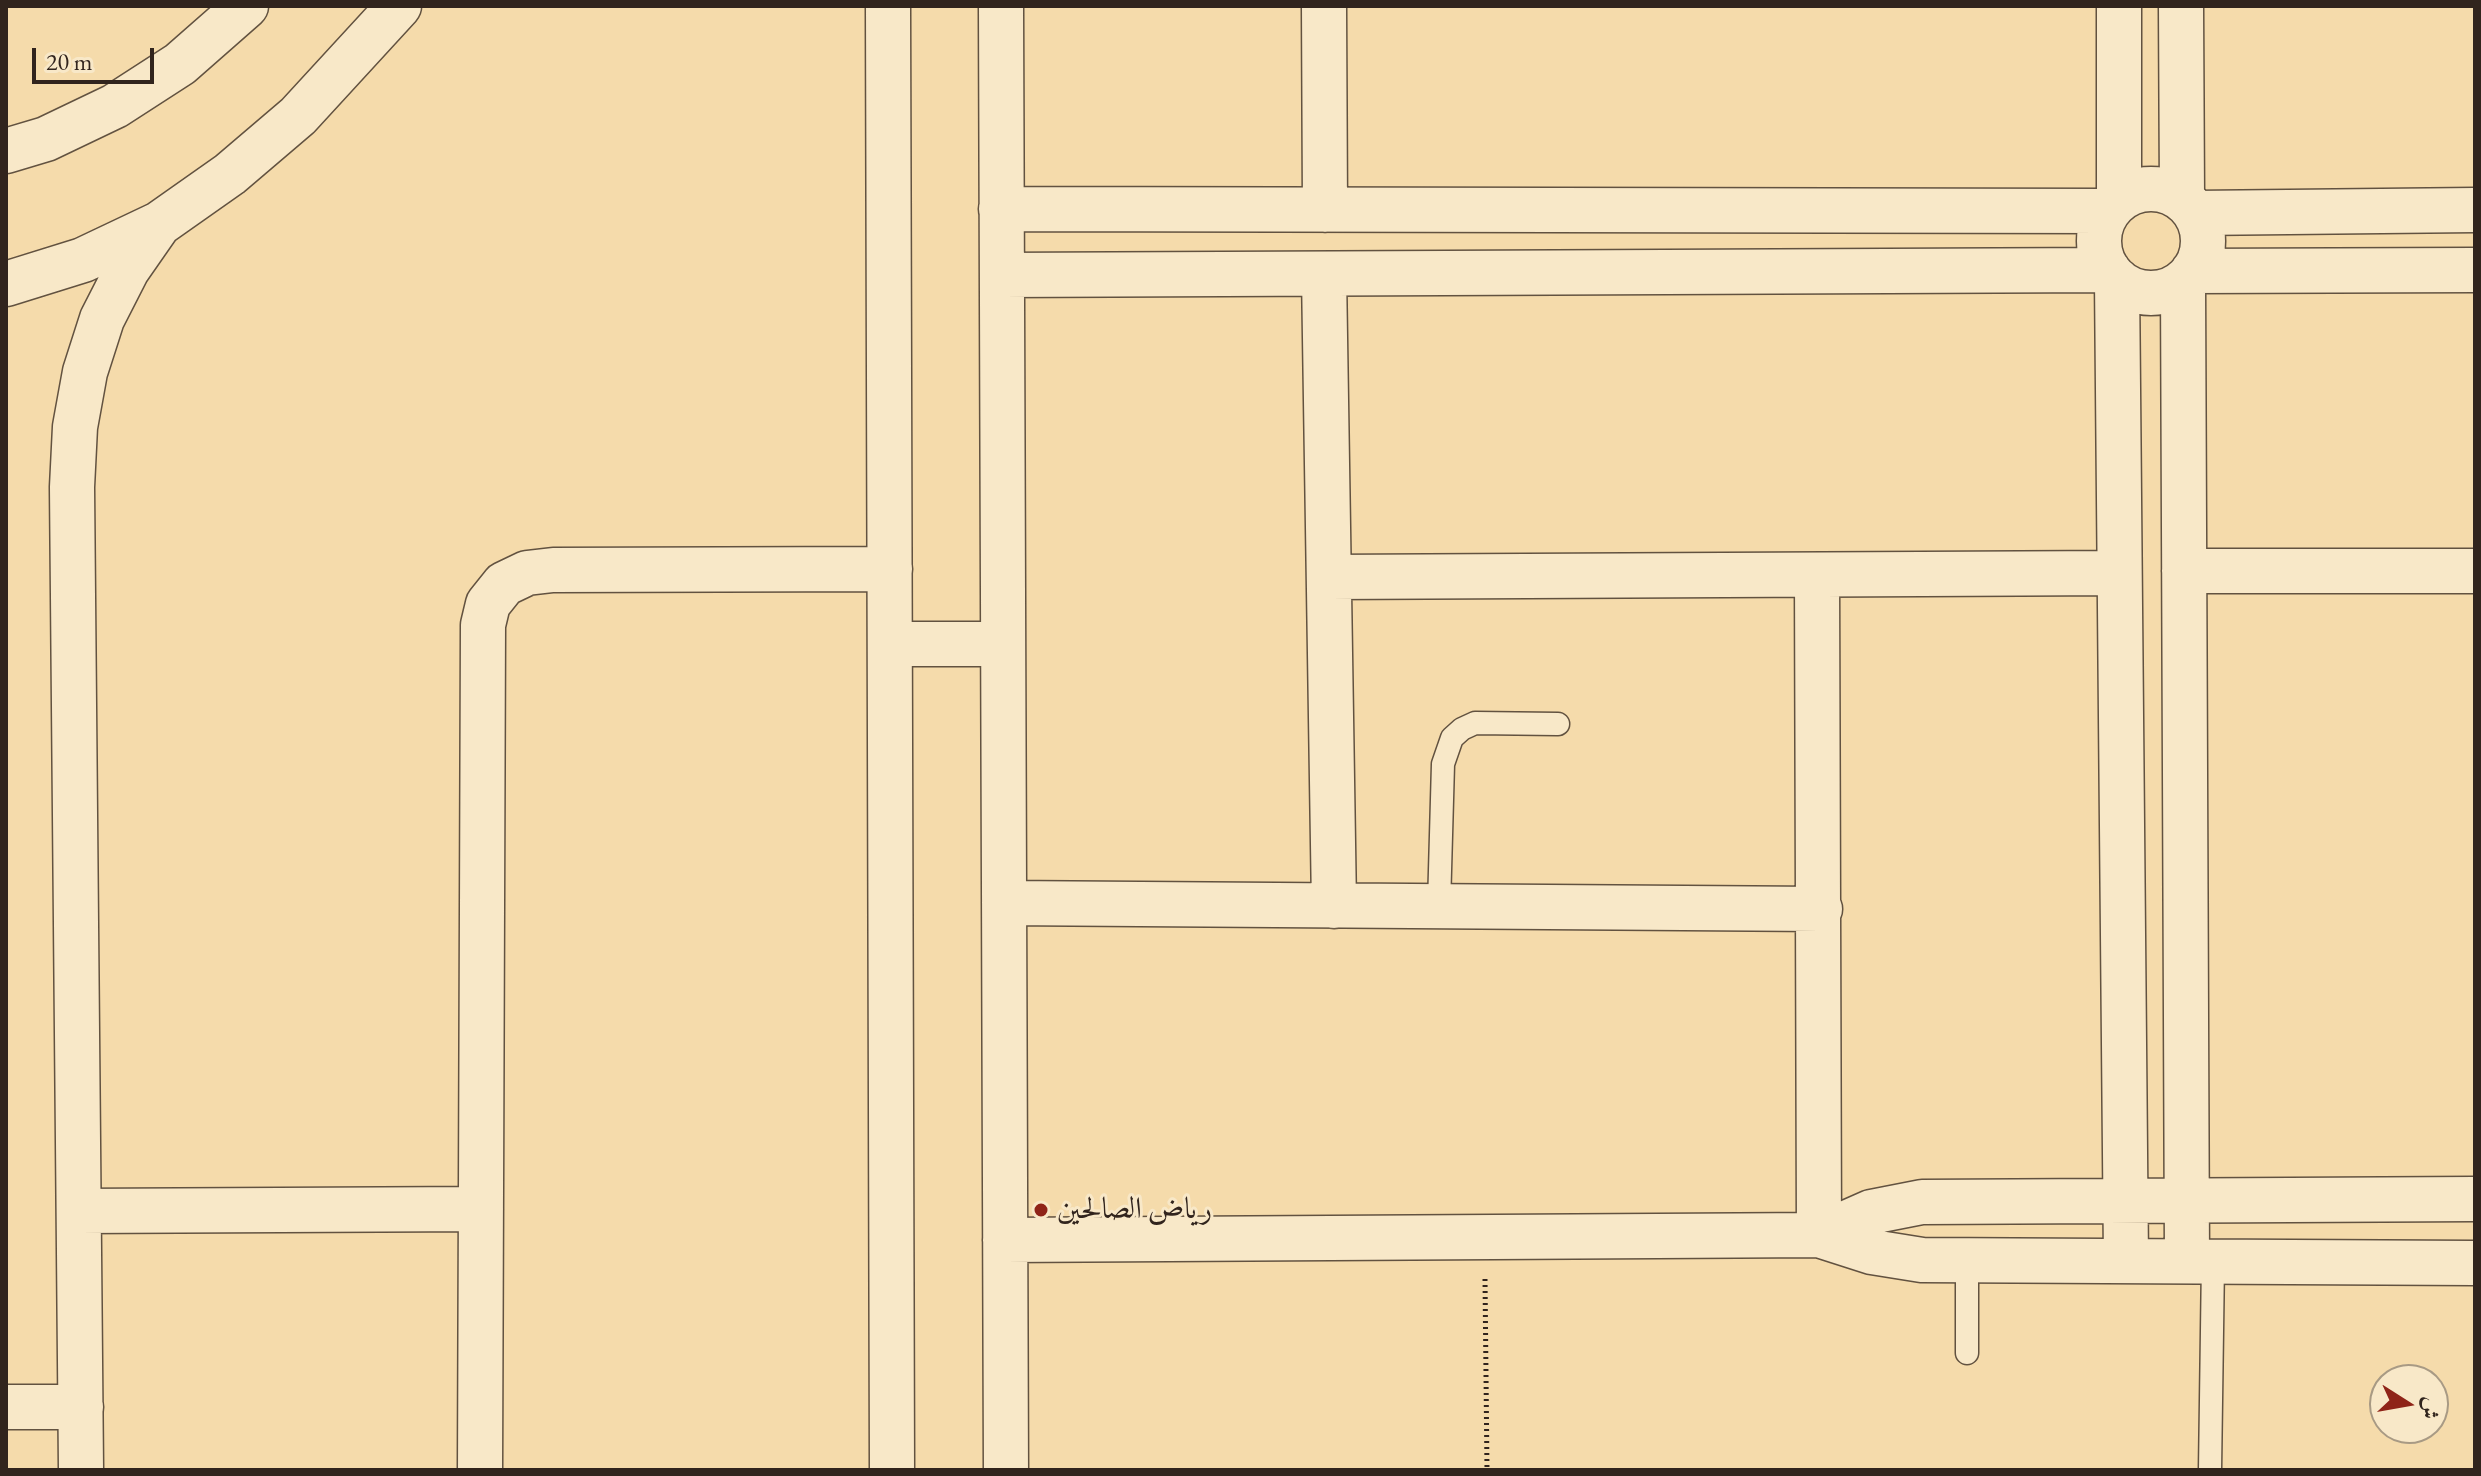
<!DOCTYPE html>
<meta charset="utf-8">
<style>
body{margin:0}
#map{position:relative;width:2481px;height:1476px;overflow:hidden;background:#f5dbab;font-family:"EB Garamond",Amiri,serif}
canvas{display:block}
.frame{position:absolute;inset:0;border:8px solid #31241d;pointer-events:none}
.north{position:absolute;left:2369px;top:1364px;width:80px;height:80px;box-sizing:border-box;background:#f8e8c8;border:2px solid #a89a84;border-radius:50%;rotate:101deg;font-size:22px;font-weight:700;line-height:32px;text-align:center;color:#31241d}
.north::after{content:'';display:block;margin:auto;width:28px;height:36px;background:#8f2418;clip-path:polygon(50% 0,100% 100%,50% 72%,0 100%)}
.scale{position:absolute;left:32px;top:48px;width:122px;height:36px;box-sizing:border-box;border:4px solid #31241d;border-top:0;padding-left:10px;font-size:24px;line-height:28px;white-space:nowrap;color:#31241d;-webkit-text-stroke:6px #f8e8c8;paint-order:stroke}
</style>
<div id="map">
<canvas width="2481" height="1476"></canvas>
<div class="frame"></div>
<div class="north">ش</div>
<div class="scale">20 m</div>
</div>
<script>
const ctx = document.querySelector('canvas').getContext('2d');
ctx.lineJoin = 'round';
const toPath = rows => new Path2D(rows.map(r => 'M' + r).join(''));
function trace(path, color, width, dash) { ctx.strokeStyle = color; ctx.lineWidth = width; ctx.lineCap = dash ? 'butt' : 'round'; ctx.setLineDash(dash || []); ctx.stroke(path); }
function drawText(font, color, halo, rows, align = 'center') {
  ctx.font = font + ' "EB Garamond",Amiri,serif'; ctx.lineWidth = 6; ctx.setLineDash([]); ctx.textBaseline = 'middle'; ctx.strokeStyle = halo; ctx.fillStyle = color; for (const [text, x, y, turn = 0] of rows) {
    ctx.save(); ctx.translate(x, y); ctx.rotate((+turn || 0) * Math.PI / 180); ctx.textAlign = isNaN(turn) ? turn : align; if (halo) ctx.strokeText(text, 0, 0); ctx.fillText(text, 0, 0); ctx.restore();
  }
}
const service = toPath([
 [1439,906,1443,764,1452,738,1462,729,1475,723,1558,724],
 [1967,1353,1967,1260],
 [2210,1470,2213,1261]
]);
const minor = toPath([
 [888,6,892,1470],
 [1001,6,1006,1470],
 [1324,6,1325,210],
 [2119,6,2119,199],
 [2181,6,2182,198],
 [6,151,46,139,115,106,180,64,246,6],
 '2099 241a52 52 0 1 1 104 0a52 52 0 1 1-104 0Z',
 [1001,209,2108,211],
 [2195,213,2475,210],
 [2193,271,2475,270],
 [1324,274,1334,906],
 [1002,275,2108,270],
 [2117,280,2126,1261],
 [2183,283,2187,1261],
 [6,284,83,260,159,224,230,174,298,116,399,6],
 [2184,571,2475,571],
 [1817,575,1819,1235],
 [1329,577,2119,573],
 [890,644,1003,644],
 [1004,903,1820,909],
 [79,1211,481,1209],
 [1819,1235,1871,1212,1922,1202,2475,1199],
 [1005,1240,1819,1235,1872,1252,1922,1260,2475,1263],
 [6,1407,81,1407],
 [81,1470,72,487,75,427,85,372,102,319,127,270,159,224],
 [480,1470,483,625,488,604,504,584,527,573,553,570,890,569]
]);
trace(service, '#625240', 25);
trace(minor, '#625240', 47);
trace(toPath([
 [1485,1279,1487,1470]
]), '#31241d', 5, [2, 4]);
trace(service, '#f8e8c8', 22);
trace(minor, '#f8e8c8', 44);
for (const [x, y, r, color] of [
 [1041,1210,8,"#8f2418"]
]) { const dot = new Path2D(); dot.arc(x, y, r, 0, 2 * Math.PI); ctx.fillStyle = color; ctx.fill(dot); trace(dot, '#f8e8c8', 3); }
drawText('30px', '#31241d', '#f8e8c8', [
 ["رياض الصالحين",1057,1210]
], 'left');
</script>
